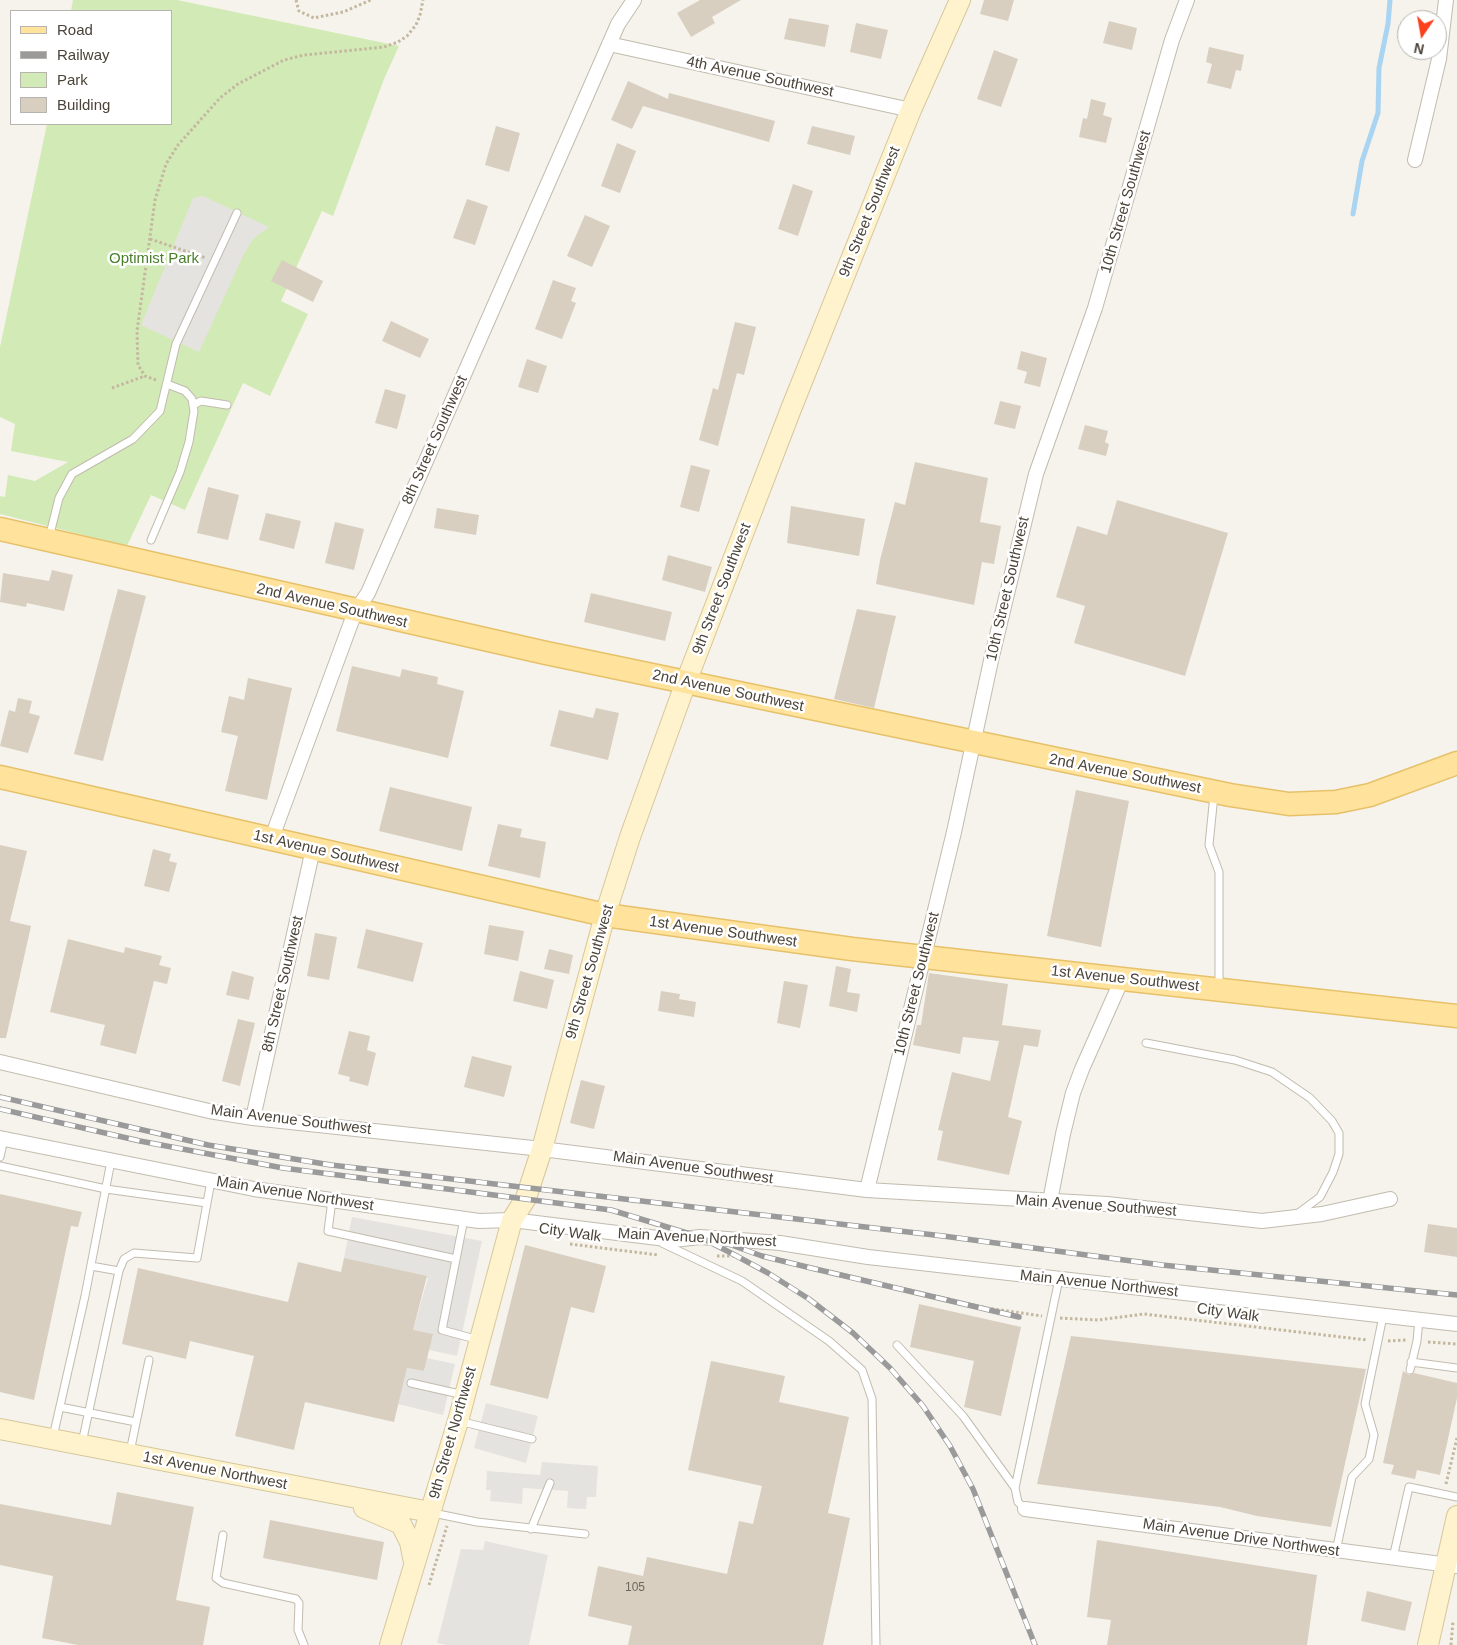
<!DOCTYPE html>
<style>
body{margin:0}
#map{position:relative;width:1457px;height:1645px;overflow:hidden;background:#f6f3ec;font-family:Arial,sans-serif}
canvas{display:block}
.legend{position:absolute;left:10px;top:10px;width:162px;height:115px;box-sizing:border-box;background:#fff;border:1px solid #b7b4b0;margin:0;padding:6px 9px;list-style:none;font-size:15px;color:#4b4439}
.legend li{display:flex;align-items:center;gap:10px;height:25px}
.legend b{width:25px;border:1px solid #b7b4b0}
.north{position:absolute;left:1397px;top:10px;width:50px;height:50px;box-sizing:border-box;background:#fff;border:1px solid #b7b4b0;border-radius:50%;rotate:192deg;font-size:14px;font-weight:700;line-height:20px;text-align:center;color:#4b4439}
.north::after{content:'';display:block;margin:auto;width:18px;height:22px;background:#fc3f1d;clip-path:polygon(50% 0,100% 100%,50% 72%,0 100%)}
</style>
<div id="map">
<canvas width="1457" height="1645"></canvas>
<ul class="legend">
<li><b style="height:6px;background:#ffe39c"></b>Road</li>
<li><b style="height:6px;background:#9a9a9a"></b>Railway</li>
<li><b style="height:14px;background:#d2eab5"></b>Park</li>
<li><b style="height:14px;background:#d8cfc1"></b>Building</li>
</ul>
<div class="north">N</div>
</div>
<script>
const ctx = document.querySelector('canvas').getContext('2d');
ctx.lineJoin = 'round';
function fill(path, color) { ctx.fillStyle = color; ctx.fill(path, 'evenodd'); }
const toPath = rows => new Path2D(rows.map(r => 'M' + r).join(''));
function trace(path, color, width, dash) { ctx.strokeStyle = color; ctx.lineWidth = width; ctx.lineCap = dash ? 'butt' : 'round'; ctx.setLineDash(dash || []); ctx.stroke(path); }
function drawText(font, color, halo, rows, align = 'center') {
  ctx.font = font + ' Arial,sans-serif'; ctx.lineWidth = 5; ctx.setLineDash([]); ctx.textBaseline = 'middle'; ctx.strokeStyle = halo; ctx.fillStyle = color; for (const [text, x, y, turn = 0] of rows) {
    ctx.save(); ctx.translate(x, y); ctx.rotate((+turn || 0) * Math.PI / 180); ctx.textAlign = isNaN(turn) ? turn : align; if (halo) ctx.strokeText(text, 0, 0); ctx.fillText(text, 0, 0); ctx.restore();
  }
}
fill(toPath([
 [73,0,177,0,399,46,384,79,333,216,322,211,281,301,308,314,270,396,243,383,185,510,151,495,127,546,0,514,0,496,5,497,8,475,35,481,68,462,11,451,15,424,0,417,0,347,47,124,171,124,171,11,71,11]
]), '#d2eab5');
fill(toPath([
 [203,196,269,227,253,239,243,256,199,352,141,325,193,198],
 [352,1217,482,1241,457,1356,429,1350,413,1330,428,1278,344,1258],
 [427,1358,455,1364,443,1415,398,1404,407,1368,424,1371],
 [486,1403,538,1416,526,1463,474,1448],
 [542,1462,598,1466,596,1497,587,1497,586,1509,567,1508,568,1491,523,1488,522,1504,490,1501,491,1490,486,1490,487,1471,540,1475],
 [485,1541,548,1555,529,1645,447,1645,437,1643,461,1549,483,1550]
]), '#e5e3e0');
trace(toPath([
 [1353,214,1362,161,1378,113,1379,68,1388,24,1390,0]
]), '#a9d4f2', 5);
fill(toPath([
 [700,0,741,0,712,17,715,23,691,37,677,13],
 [984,0,1014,0,1008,21,980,14],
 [789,18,829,25,825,47,784,39],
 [1109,21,1137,28,1132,50,1103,43],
 [856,23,888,30,881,59,850,52],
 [1209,47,1244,55,1241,71,1236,70,1231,89,1207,83,1212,64,1206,62],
 [994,50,1018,59,1001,107,977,99],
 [628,81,668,99,669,93,775,121,769,142,643,106,632,129,611,120],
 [1091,99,1106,103,1103,115,1112,118,1106,143,1079,137,1083,118,1087,119],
 [496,126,520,133,509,172,485,165],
 [812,126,855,136,850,155,807,144],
 [617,143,636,151,620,193,601,186],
 [793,184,813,191,798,236,778,229],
 [467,199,488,206,475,245,453,238],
 [585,215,610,226,592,267,567,256],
 [282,260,323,281,313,302,271,281],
 [553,280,576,288,571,301,576,303,562,339,535,329],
 [391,321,429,339,420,358,382,341],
 [735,322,756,327,744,375,737,373,718,446,699,440,713,388,718,390],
 [1021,351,1047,358,1040,387,1024,383,1027,372,1017,369],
 [527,359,547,366,538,393,518,387],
 [385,389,406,395,397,429,375,423],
 [1000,401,1021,406,1015,429,994,424],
 [1085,425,1108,431,1105,442,1109,444,1106,456,1078,449],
 [915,462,988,478,980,522,1001,526,994,564,982,562,974,605,876,584,880,560,895,502,905,505],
 [691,465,710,470,699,512,680,507],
 [208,487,239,495,228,540,197,533],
 [1117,500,1228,533,1185,676,1074,643,1085,606,1056,597,1077,526,1107,535],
 [791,506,865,519,859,556,787,543],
 [437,508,479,515,476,535,434,528],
 [266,513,301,521,294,549,259,540],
 [335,522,364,529,354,570,325,563],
 [668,555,712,567,705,592,662,580],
 [52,570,73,575,64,611,27,603,26,607,0,602,3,573,49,581],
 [118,589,146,596,103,761,74,754],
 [591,593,672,612,665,641,584,622],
 [857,609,896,616,874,708,834,699],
 [352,666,400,677,402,669,438,677,437,684,464,691,448,758,336,731],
 [248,678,292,688,267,800,225,791,238,736,221,732,229,696,244,700],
 [18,698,32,701,29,713,40,716,28,753,0,746,9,710,15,712],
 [596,708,619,713,608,760,550,746,559,710,593,718],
 [390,787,472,807,462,851,379,831],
 [1076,790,1129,801,1101,947,1047,936],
 [498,824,522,829,520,837,546,842,540,878,488,866],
 [0,845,27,851,10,921,31,926,6,1038,0,1038],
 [153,849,171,854,169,861,177,863,169,892,144,886],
 [489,925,524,931,518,961,484,954],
 [366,929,423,943,413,982,357,968],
 [315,933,337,937,329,980,307,976],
 [68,939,124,953,125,947,162,956,159,965,171,968,167,984,154,981,136,1054,100,1045,105,1025,50,1012],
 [549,949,573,955,569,974,544,969],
 [836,966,851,969,847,992,860,994,857,1012,829,1006],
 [232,971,254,977,249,1000,226,995],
 [520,971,554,980,547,1009,513,1001],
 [929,973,1008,984,1002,1025,1041,1030,1038,1047,1024,1045,1008,1117,1022,1121,1009,1175,937,1160,943,1131,938,1130,952,1072,990,1081,999,1041,963,1037,960,1054,913,1045,917,1025,921,1025],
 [784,981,808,985,800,1028,777,1023],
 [661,991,680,994,679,999,696,1002,694,1017,658,1011],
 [238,1019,255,1023,240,1086,222,1081],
 [349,1031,370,1036,367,1050,376,1053,368,1086,349,1081,350,1077,338,1074],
 [472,1056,512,1066,504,1097,464,1087],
 [581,1080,605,1086,594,1129,570,1123],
 [0,1194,82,1212,78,1227,71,1226,34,1400,0,1392],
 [1428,1224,1457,1228,1457,1257,1424,1252],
 [525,1245,606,1266,594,1313,571,1307,548,1399,490,1385],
 [344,1258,427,1276,413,1330,433,1334,424,1371,407,1368,394,1422,305,1402,294,1450,235,1436,254,1356,190,1341,186,1359,122,1344,138,1268,288,1302,298,1262,341,1272],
 [919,1304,1021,1327,1001,1416,964,1407,974,1361,910,1347],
 [1071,1336,1366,1369,1331,1527,1257,1516,1220,1507,1037,1484],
 [711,1361,785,1376,779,1402,849,1417,828,1513,850,1518,823,1645,628,1645,632,1626,588,1616,598,1566,643,1576,647,1557,727,1574,739,1521,753,1524,762,1486,688,1470],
 [1403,1371,1409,1375,1414,1373,1457,1383,1457,1398,1440,1475,1417,1470,1415,1479,1391,1474,1394,1465,1383,1463],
 [117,1492,194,1507,176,1600,210,1607,203,1645,78,1645,42,1638,53,1576,0,1565,0,1504,111,1525],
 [270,1520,384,1542,377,1580,263,1558],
 [1097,1540,1317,1575,1307,1645,1107,1645,1111,1620,1087,1617],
 [1367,1591,1412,1602,1405,1631,1361,1621]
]), '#d8cfc1');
const lane = toPath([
 [193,405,201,401,227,405],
 [49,538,59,498,72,474,133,439,160,411,176,344,237,213],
 [151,540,180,472,189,442,194,411,192,399,185,391,167,384],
 [1214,795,1209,845,1219,872,1219,987],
 [1146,1043,1235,1060,1272,1072,1310,1098,1332,1121,1339,1133,1339,1154,1333,1172,1320,1197,1297,1214],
 [0,1157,4,1139],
 [0,1166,106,1189,207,1203],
 [332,1200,328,1231,456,1259],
 [464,1219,442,1330,479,1340],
 [662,1243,742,1281,829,1341,862,1370,872,1399,876,1645],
 [91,1266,119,1271],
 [897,1345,963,1416,1015,1488],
 [1411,1362,1457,1368],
 [1410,1370,1417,1341,1419,1319],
 [411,1383,464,1395],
 [60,1407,136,1422],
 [459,1421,532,1439],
 [53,1437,85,1296,111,1161],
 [82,1443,119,1271,124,1259,134,1253,197,1258,211,1181],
 [130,1452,149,1360],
 [1025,1509,1018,1502,1015,1488,1059,1279],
 [433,1513,477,1522,585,1534],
 [531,1529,550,1483],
 [223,1535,216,1578,223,1583,296,1599,299,1603,298,1630,304,1645],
 [1336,1551,1352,1477,1369,1459,1374,1435,1365,1404,1383,1316],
 [1393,1558,1409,1487,1457,1497]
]);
const street = toPath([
 [609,44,911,110],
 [1415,160,1439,59,1446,0],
 [271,840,355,612,368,593,618,24,634,0],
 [0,1062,209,1111,253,1118,542,1149,867,1190,1107,1204,1262,1221,1322,1214,1390,1199],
 [253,1118,313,849],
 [0,1138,254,1189,479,1221,512,1220,674,1240,700,1237,780,1243,868,1257,1457,1324],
 [867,1190,954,832,992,656,1036,474,1095,308,1172,40,1187,0],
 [1050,1201,1063,1134,1073,1093,1082,1069,1122,979],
 [1025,1509,1457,1566]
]);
const secondary = toPath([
 [0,1429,430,1512],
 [364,1508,401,1524,410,1542,414,1562],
 [390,1645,458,1421,512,1220,526,1198,542,1149,605,915,630,837,686,682,791,409,911,110,960,0],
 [1428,1645,1457,1516]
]);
const primary = toPath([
 [0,529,546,653,1230,795,1289,804,1336,802,1370,795,1457,763],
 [0,777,605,915,852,949,1457,1016]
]);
trace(lane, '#c2bbae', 9);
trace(street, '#c2bbae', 16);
trace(secondary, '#d6c79b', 22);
trace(primary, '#e6c16a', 25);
trace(toPath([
 [296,0,299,11,314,18,343,12,371,0],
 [150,239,206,258],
 [156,380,145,376,138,365,137,331,155,200,166,164,178,145,220,98,238,84,284,60,304,55,384,47,398,42,407,36,416,25,420,15,423,0],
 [112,388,145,376],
 [570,1244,658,1255],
 [717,1256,736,1256],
 [782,1260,987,1308,1042,1316],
 [1060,1318,1098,1320,1144,1314,1367,1340],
 [1388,1341,1407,1340],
 [1428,1342,1457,1344],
 [1446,1484,1457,1438],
 [429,1585,447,1526],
 [1451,1645,1453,1621]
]), '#c4b79f', 3, [2.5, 2.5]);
trace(lane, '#fff', 7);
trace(street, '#fff', 14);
trace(secondary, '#fff3cd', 20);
trace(primary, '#ffe39c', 22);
const rail = toPath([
 [0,1097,208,1145,331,1165,943,1236,1162,1265,1457,1295],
 [0,1109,140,1141,283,1168,611,1210,700,1237,731,1253,768,1273,809,1299,853,1333,890,1368,923,1406,950,1446,973,1489,1035,1645],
 [723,1242,762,1256,811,1268,1019,1317]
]);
trace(rail, '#9a9a9a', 5.5);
trace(rail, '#fff', 4, [11]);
drawText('12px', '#6e675b', null, [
 ["105",635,1588]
]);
drawText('15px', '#4b4439', '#fff', [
 ["4th Avenue Southwest",760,77,12],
 ["10th Street Southwest",1126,202,-74],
 ["9th Street Southwest",870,212,-68],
 ["8th Street Southwest",435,440,-66],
 ["9th Street Southwest",722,589,-69],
 ["10th Street Southwest",1008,589,-77],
 ["2nd Avenue Southwest",332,606,13],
 ["2nd Avenue Southwest",728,691,12],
 ["2nd Avenue Southwest",1125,774,11],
 ["1st Avenue Southwest",326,852,13],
 ["1st Avenue Southwest",723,932,8],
 ["9th Street Southwest",590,972,-74],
 ["1st Avenue Southwest",1125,979,6],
 ["8th Street Southwest",283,984,-77],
 ["10th Street Southwest",917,984,-76],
 ["Main Avenue Southwest",291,1120,7],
 ["Main Avenue Southwest",693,1168,8],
 ["Main Avenue Northwest",295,1194,9],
 ["Main Avenue Southwest",1096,1206,4],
 ["City Walk",570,1233,8],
 ["Main Avenue Northwest",697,1238,3],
 ["Main Avenue Northwest",1099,1284,6],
 ["City Walk",1228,1313,8],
 ["9th Street Northwest",453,1433,-74],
 ["1st Avenue Northwest",215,1471,11],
 ["Main Avenue Drive Northwest",1241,1538,8]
]);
drawText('15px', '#4a7f2a', '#fff', [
 ["Optimist Park",154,259]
]);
</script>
